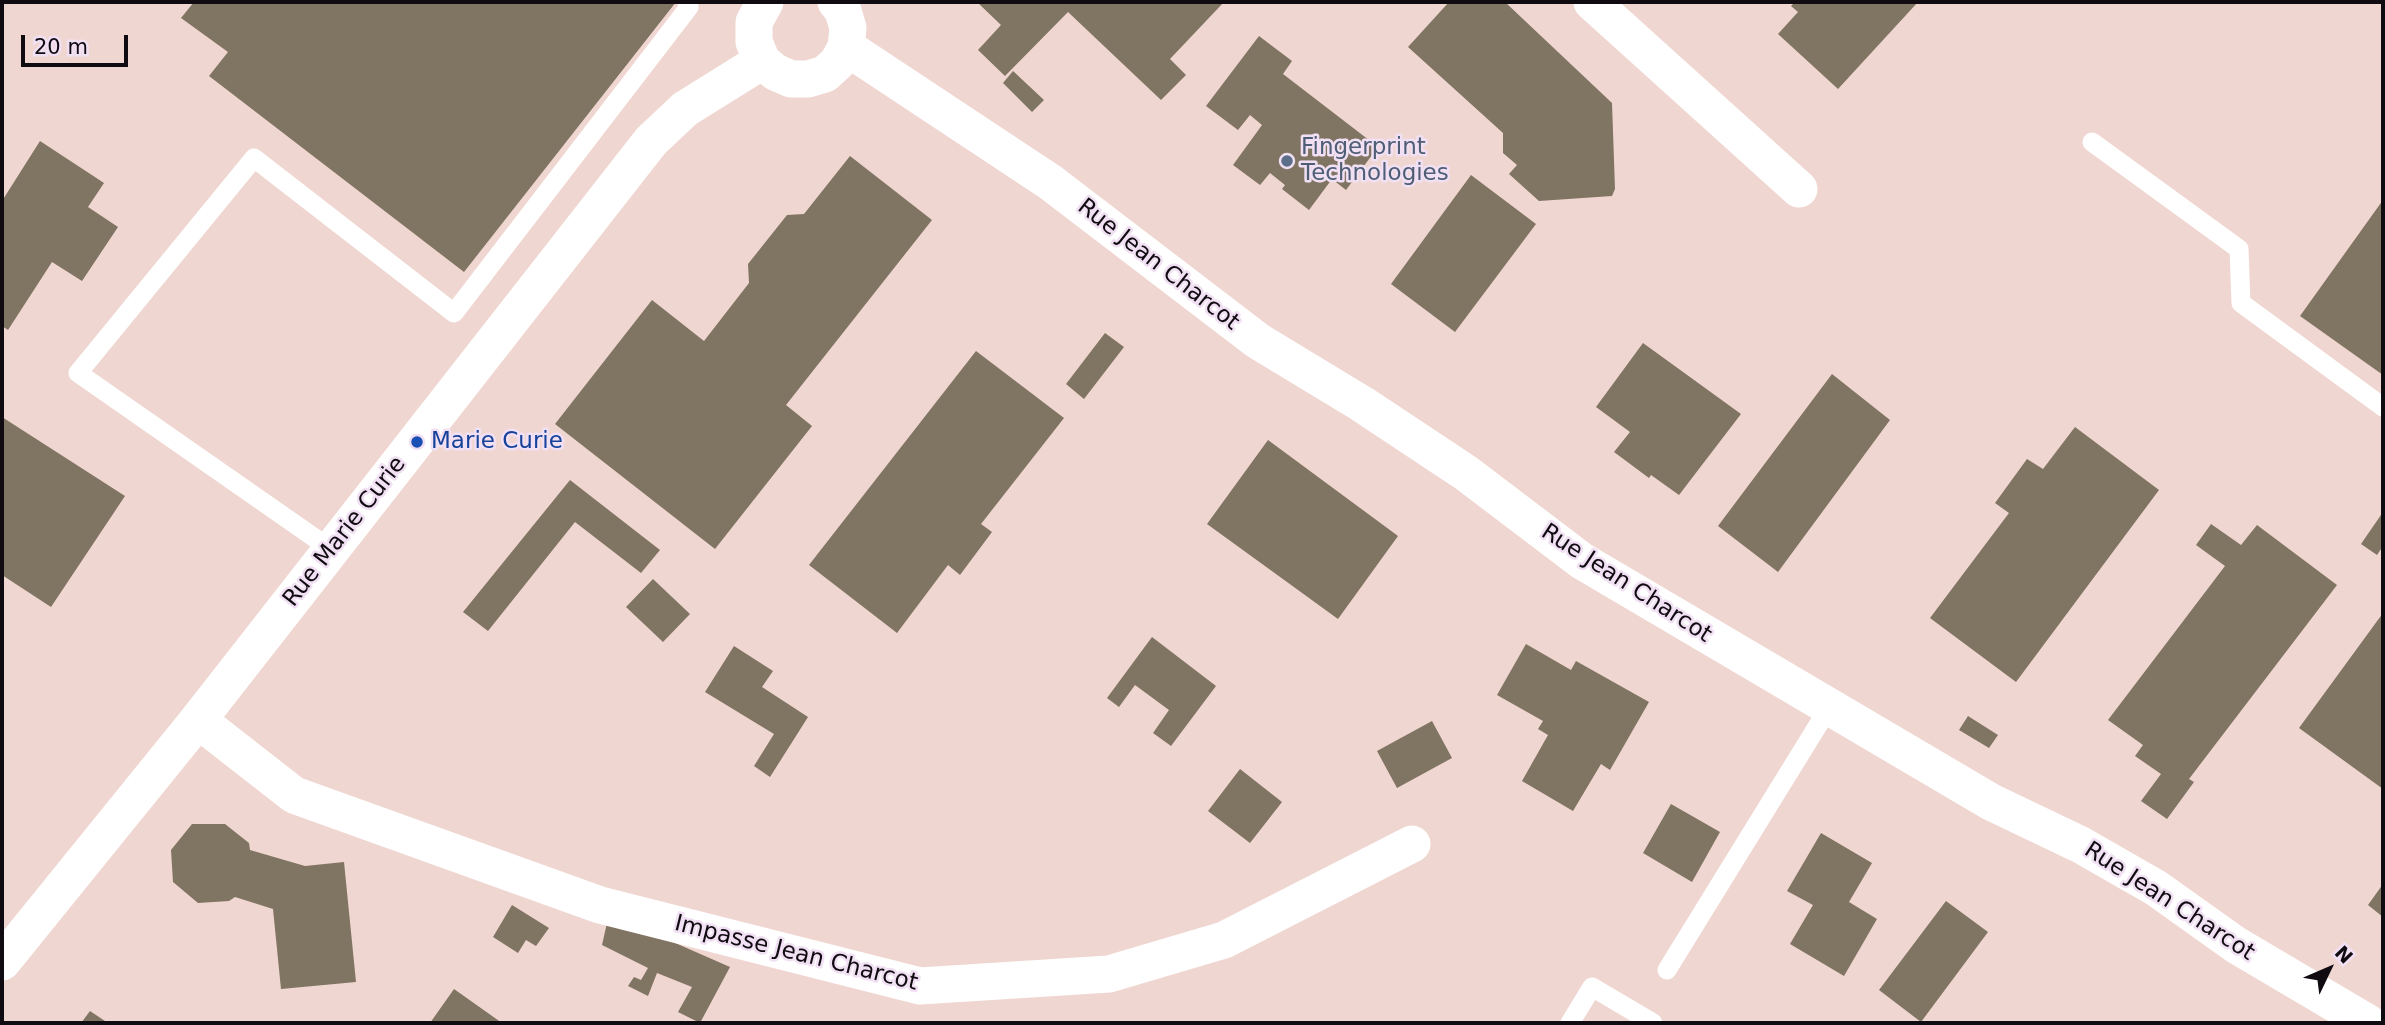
<!DOCTYPE html>
<style>
body{margin:0}
#map{position:relative;width:2385px;height:1025px;overflow:hidden;background:#f1e0f3;font-family:"DejaVu Sans",sans-serif}
canvas{display:block}
.frame{position:absolute;inset:0;border:4px solid #100b11;pointer-events:none}
.north{position:absolute;left:2294px;top:934px;width:70px;height:70px;-webkit-text-stroke:5px #f1e0f3;paint-order:stroke;rotate:46deg;font-size:19px;font-weight:700;line-height:28px;text-align:center;color:#100b11}
.north::after{content:'';display:block;margin:auto;width:24px;height:32px;background:#100b11;clip-path:polygon(50% 0,100% 100%,50% 72%,0 100%)}
.scale{position:absolute;left:21px;top:35px;width:107px;height:32px;box-sizing:border-box;border:4px solid #100b11;border-top:0;padding-left:9px;font-size:21px;line-height:24px;white-space:nowrap;color:#100b11;-webkit-text-stroke:5px #f1e0f3;paint-order:stroke}
</style>
<div id="map">
<canvas width="2385" height="1025"></canvas>
<div class="frame"></div>
<div class="north">N</div>
<div class="scale">20 m</div>
</div>
<script>
const ctx = document.querySelector('canvas').getContext('2d');
ctx.lineJoin = 'round';
function fill(path, color) { ctx.fillStyle = color; ctx.fill(path, 'evenodd'); }
const toPath = rows => new Path2D(rows.map(r => 'M' + r).join(''));
function trace(path, color, width, dash) { ctx.strokeStyle = color; ctx.lineWidth = width; ctx.lineCap = dash ? 'butt' : 'round'; ctx.setLineDash(dash || []); ctx.stroke(path); }
function drawText(font, color, halo, rows, align = 'center') {
  ctx.font = font + ' "DejaVu Sans",sans-serif'; ctx.lineWidth = 5; ctx.setLineDash([]); ctx.textBaseline = 'middle'; ctx.strokeStyle = halo; ctx.fillStyle = color; for (const [text, x, y, turn = 0] of rows) {
    ctx.save(); ctx.translate(x, y); ctx.rotate((+turn || 0) * Math.PI / 180); ctx.textAlign = isNaN(turn) ? turn : align; if (halo) ctx.strokeText(text, 0, 0); ctx.fillText(text, 0, 0); ctx.restore();
  }
}
fill(toPath([
 [2,2,2383,2,2383,1023,2,1023]
]), '#f0d6d0');
fill(toPath([
 [194,2,676,2,464,272,209,76,228,52,181,18],
 [977,2,1224,2,1170,59,1186,75,1161,100,1068,12,1005,76,978,50,1001,25],
 [1449,2,1505,2,1612,103,1615,189,1612,196,1539,201,1509,174,1517,165,1503,153,1503,133,1408,47],
 [1795,2,1918,2,1838,89,1778,34,1798,12,1791,6],
 [1259,36,1292,61,1283,74,1378,147,1346,190,1332,179,1309,210,1282,189,1285,185,1270,173,1260,185,1233,165,1262,125,1250,115,1238,130,1206,106],
 [1013,71,1044,100,1032,112,1003,83],
 [40,141,104,183,88,207,118,227,82,281,52,262,8,330,2,326,2,201],
 [850,156,932,220,786,405,812,426,715,549,555,424,652,300,704,341,749,283,748,264,787,215,804,214],
 [1471,175,1536,224,1455,332,1391,284],
 [2383,200,2383,375,2300,316],
 [1105,333,1124,347,1084,399,1066,384],
 [1643,343,1741,414,1679,495,1651,475,1649,478,1614,452,1630,432,1596,407],
 [976,351,1064,418,981,524,992,532,960,575,948,565,897,633,809,565],
 [1832,374,1890,420,1778,572,1718,526],
 [2,417,125,496,51,607,2,575],
 [2075,427,2159,490,2016,682,1930,618,2009,513,1995,503,2027,459,2043,469],
 [1268,440,1398,536,1338,619,1207,524],
 [570,480,660,550,641,573,575,522,488,631,463,612],
 [2383,512,2383,546,2377,555,2361,544],
 [2211,524,2241,545,2257,525,2337,585,2189,779,2194,782,2167,819,2141,801,2161,774,2135,756,2143,745,2108,720,2225,566,2196,545],
 [653,579,690,614,663,642,626,607],
 [2383,613,2383,789,2299,728],
 [1152,637,1216,686,1171,746,1153,733,1169,710,1135,685,1119,707,1107,698],
 [1526,644,1571,670,1576,661,1649,702,1610,770,1601,764,1573,811,1522,781,1548,735,1538,729,1543,721,1497,695],
 [734,646,773,671,762,687,808,717,770,777,754,766,774,734,705,692],
 [1968,716,1998,735,1989,748,1959,730],
 [1432,721,1452,758,1397,788,1377,751],
 [1240,769,1282,802,1250,843,1208,811],
 [1671,804,1720,832,1692,882,1643,853],
 [192,824,225,824,249,843,250,850,305,866,344,862,356,982,281,989,273,909,235,897,229,901,198,903,173,882,171,850],
 [1821,833,1872,863,1849,902,1877,919,1844,976,1790,944,1813,905,1787,891],
 [2383,884,2383,917,2368,905],
 [1946,901,1988,932,1921,1022,1879,990],
 [512,905,549,928,536,946,526,940,518,953,493,937],
 [609,914,730,967,700,1023,678,1012,692,987,657,973,648,996,628,986,634,977,641,980,648,968,602,945],
 [454,989,502,1023,430,1023],
 [90,1011,108,1023,81,1023]
]), '#807462');
trace(toPath([
 [2092,142,2239,249,2241,303,2383,407],
 [332,550,78,373,254,158,454,313,689,7,687,2],
 [1667,970,1828,709],
 [1570,1023,1592,987,1653,1023]
]), '#fff', 19);
trace(toPath([
 [765,2,754,22,754,42,762,61,775,72,791,79,808,79,825,74,838,62,846,47,848,28,843,11,836,2],
 [1592,2,1799,189],
 [846,47,1050,182,1258,341,1362,404,1466,473,1582,561,1991,802,2081,845,2156,888,2236,945,2368,1023],
 [198,720,294,795,600,905,920,986,1109,974,1224,940,1412,844],
 [2,962,198,720,651,141,685,109,762,61]
]), '#fff', 37);
for (const [x, y, r, color] of [
 [1287,161,7,"#5c6f8a"],
 [417,442,7,"#1a4fb4"]
]) { const dot = new Path2D(); dot.arc(x, y, r, 0, 2 * Math.PI); ctx.fillStyle = color; ctx.fill(dot); trace(dot, '#f1e0f3', 2.5); }
drawText('23px', '#4e5e75', '#f1e0f3', [
 ["Fingerprint",1301,148],
 ["Technologies",1301,174]
], 'left');
drawText('23px', '#100b11', '#f1e0f3', [
 ["Rue Jean Charcot",1158,265,38],
 ["Rue Marie Curie",345,532,-52],
 ["Rue Jean Charcot",1626,584,33],
 ["Rue Jean Charcot",2169,902,33],
 ["Impasse Jean Charcot",796,954,14]
]);
drawText('23px', '#164399', '#f1e0f3', [
 ["Marie Curie",431,442]
], 'left');
</script>
